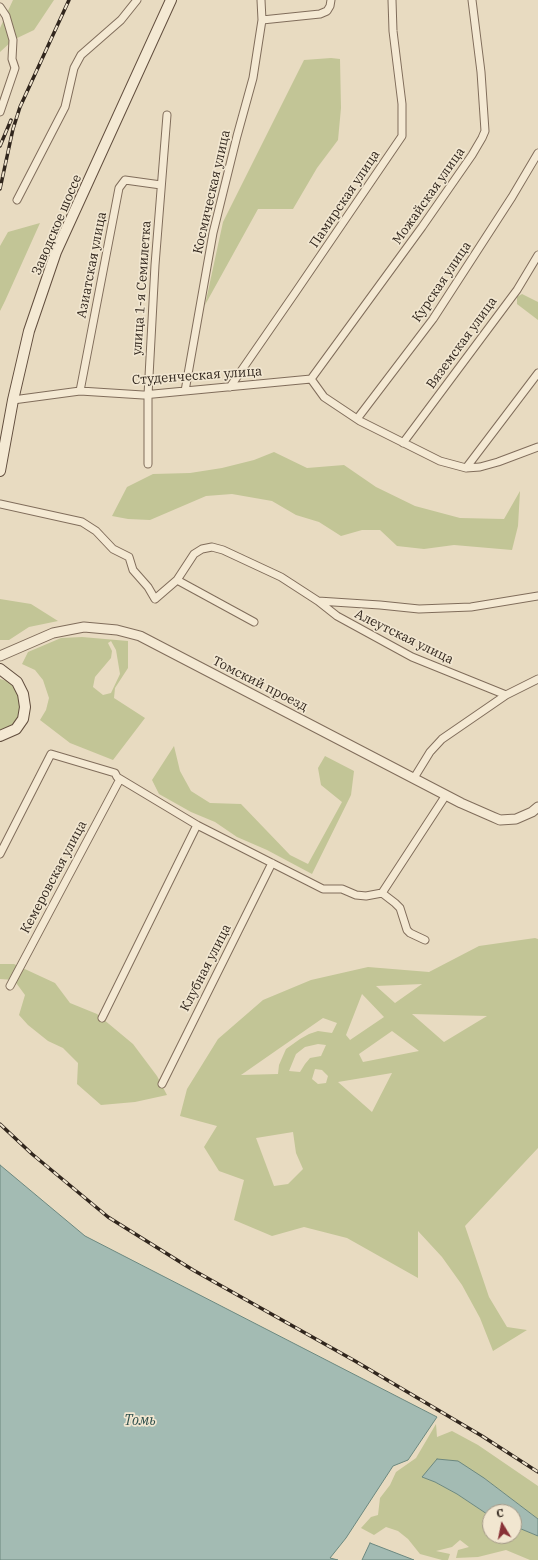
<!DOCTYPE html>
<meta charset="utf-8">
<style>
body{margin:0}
#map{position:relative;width:538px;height:1560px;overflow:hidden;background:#e8dbc1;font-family:"IBM Plex Serif",serif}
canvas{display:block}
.north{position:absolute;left:482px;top:1504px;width:40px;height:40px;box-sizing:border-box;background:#f1e6d0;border:1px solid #a49988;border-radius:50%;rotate:350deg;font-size:11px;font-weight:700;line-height:16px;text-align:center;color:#31261d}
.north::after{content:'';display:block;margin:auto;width:14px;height:18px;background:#883136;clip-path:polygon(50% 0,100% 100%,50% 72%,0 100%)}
</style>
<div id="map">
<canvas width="538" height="1560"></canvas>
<div class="north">С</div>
</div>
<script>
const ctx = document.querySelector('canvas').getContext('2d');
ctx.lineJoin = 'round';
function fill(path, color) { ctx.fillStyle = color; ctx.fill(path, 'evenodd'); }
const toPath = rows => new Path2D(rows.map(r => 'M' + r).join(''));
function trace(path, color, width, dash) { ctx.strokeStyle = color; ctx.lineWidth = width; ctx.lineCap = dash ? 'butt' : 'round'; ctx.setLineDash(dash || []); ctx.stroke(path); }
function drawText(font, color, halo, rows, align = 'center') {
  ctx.font = font + ' "IBM Plex Serif",serif'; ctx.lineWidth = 3.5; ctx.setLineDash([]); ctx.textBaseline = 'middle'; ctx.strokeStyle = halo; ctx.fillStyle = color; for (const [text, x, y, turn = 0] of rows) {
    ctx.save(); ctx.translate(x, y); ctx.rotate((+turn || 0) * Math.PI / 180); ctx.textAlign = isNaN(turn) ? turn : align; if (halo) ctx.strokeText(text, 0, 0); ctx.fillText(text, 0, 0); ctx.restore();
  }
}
fill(toPath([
 [13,0,54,0,34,30,13,40,0,52,0,28],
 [331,58,340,59,341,108,338,140,317,168,293,209,258,209,205,305,223,222,304,60],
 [40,223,5,301,0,311,0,246,8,232],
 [522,294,538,302,538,320,517,304,517,297],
 [274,452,307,468,344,465,376,487,415,506,460,518,504,519,520,491,518,526,512,550,454,545,424,549,397,546,380,530,362,530,341,536,319,522,296,515,272,501,232,494,206,496,150,520,128,519,112,516,127,487,153,474,190,473,222,468,254,460],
 [0,599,31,604,58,621,29,627,9,640,0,640],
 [82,637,128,641,128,668,115,688,114,698,145,718,113,760,70,743,40,720,46,710,49,698,43,680,35,670,22,664,28,652,61,638],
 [111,641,116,650,120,674,111,693,103,695,93,687,95,677,111,658,112,651,108,643],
 [0,679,7,681,13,686,18,693,21,710,18,718,13,724,6,729,0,731],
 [174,746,180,771,191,791,210,803,241,804,290,855,308,864,342,802,321,785,318,768,325,756,354,771,351,795,312,874,267,850,237,837,215,822,191,812,159,794,152,780],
 [535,938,538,939,538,1148,465,1226,489,1297,507,1327,527,1330,493,1351,480,1318,462,1285,442,1257,418,1231,418,1278,347,1238,304,1227,272,1236,234,1220,244,1180,219,1171,204,1147,217,1126,180,1116,187,1089,218,1039,263,1000,311,980,368,967,429,972,479,946],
 [422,984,395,1003,376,986],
 [362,994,384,1017,350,1040,346,1035],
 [412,1014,487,1016,444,1042],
 [323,1018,337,1023,332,1033,318,1031,309,1034,300,1039,286,1049,279,1065,278,1074,241,1075],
 [392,1031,419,1051,363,1062,359,1054],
 [318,1044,326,1045,321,1056,310,1058,305,1064,300,1072,289,1071,296,1054,305,1047],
 [315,1069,322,1070,328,1076,326,1083,318,1084,312,1079],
 [392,1073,372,1112,338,1082],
 [293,1132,296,1153,303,1169,288,1184,274,1186,256,1138],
 [0,964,14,964,55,983,70,1003,97,1014,133,1044,157,1076,167,1095,135,1102,101,1105,77,1084,78,1063,63,1048,48,1041,28,1025,19,1015,25,995,14,980,0,979],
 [436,1424,437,1437,452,1431,478,1445,538,1486,538,1519,484,1478,422,1477,435,1482,457,1494,490,1516,490,1536,514,1536,514,1526,538,1536,538,1560,530,1560,506,1550,478,1557,456,1558,458,1550,469,1547,460,1540,452,1547,436,1551,450,1554,448,1560,442,1560,420,1554,408,1539,398,1531,386,1527,374,1535,361,1528,371,1517,378,1515,380,1498,390,1485,396,1472,416,1458]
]), '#c2c596');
const water = toPath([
 [0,1165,85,1236,437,1417,408,1460,393,1466,346,1538,330,1558,338,1560,0,1560,0,1165],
 [437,1459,458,1461,484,1478,538,1519,538,1536,514,1526,514,1512,490,1512,490,1516,457,1494,435,1482,422,1477,437,1459],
 [370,1543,414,1560,362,1560,370,1543]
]);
fill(water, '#a3bbb3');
trace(water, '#6c887f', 1);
const minor = toPath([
 [0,7,6,16,13,40,12,59,15,68,0,112],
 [262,20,320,14,327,11,330,6,331,0],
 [17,200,65,107,74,68,81,55,121,20,137,0],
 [311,379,422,227,472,155,482,138,485,131,481,72,472,0],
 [311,379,324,397,360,421,440,461,466,468,480,467,498,462,538,447],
 [230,387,295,293,402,136,402,104,393,31,392,0],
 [80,391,119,188,125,180,161,185],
 [185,391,213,233,237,136,253,78,262,20,261,0],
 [13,400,80,391,143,395,311,379],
 [357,419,433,319,512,197,538,153],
 [403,443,517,290,538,255],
 [148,464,148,395,155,265,167,115],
 [466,468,538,373],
 [0,504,82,522,96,531,113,549,129,557,133,570,148,587,155,599,177,580,194,554,202,549,212,547,223,550,281,577,318,601,380,605,419,609,471,607,538,596],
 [177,580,254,622],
 [318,601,337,616,412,657,506,695,538,679],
 [414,778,430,752,442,739,506,695],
 [0,854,51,754,115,773,117,777,197,825,323,889,342,889,356,895,366,896,382,893],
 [382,893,446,795],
 [382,893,395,903,400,908,407,930,410,933,425,940],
 [10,986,120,779],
 [102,1018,197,825],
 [162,1084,272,863]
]);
const tertiary = toPath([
 [0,656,53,633,84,627,117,630,140,636,461,803,493,817,500,820,516,819,532,812,538,807]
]);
const secondary = toPath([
 [0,471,13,400,29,331,56,252,171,0],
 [0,669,17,682,23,694,25,707,23,719,16,729,0,736]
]);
trace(minor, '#806d5b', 9);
trace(tertiary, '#806d5b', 11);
trace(secondary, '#624e3e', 12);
trace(minor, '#f4e9d3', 7);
trace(tertiary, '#f4e9d3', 9);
trace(secondary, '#f4e9d3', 10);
const rail = toPath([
 [0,146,11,120],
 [0,189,13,129,20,107,69,0],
 [0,1124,32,1154,108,1217,193,1270,355,1361,482,1436,538,1472]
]);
trace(rail, '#31261d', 3.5);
trace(rail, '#f1e6d0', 2, [6]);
drawText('13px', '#31261d', '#f1e6d0', [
 ["Космическая улица",212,192,-77],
 ["Можайская улица",429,196,-55],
 ["Памирская улица",345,199,-56],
 ["Заводское шоссе",57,225,-67],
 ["Азиатская улица",92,265,-79],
 ["Курская улица",442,282,-56],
 ["улица 1-я Семилетка",142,288,-86],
 ["Вяземская улица",462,343,-54],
 ["Студенческая улица",197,376,-4],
 ["Алеутская улица",404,637,26],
 ["Томский проезд",260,684,27],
 ["Кемеровская улица",54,877,-62],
 ["Клубная улица",206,968,-63]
]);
drawText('italic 14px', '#2e4f4c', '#f1e6d0', [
 ["Томь",140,1421]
]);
</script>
